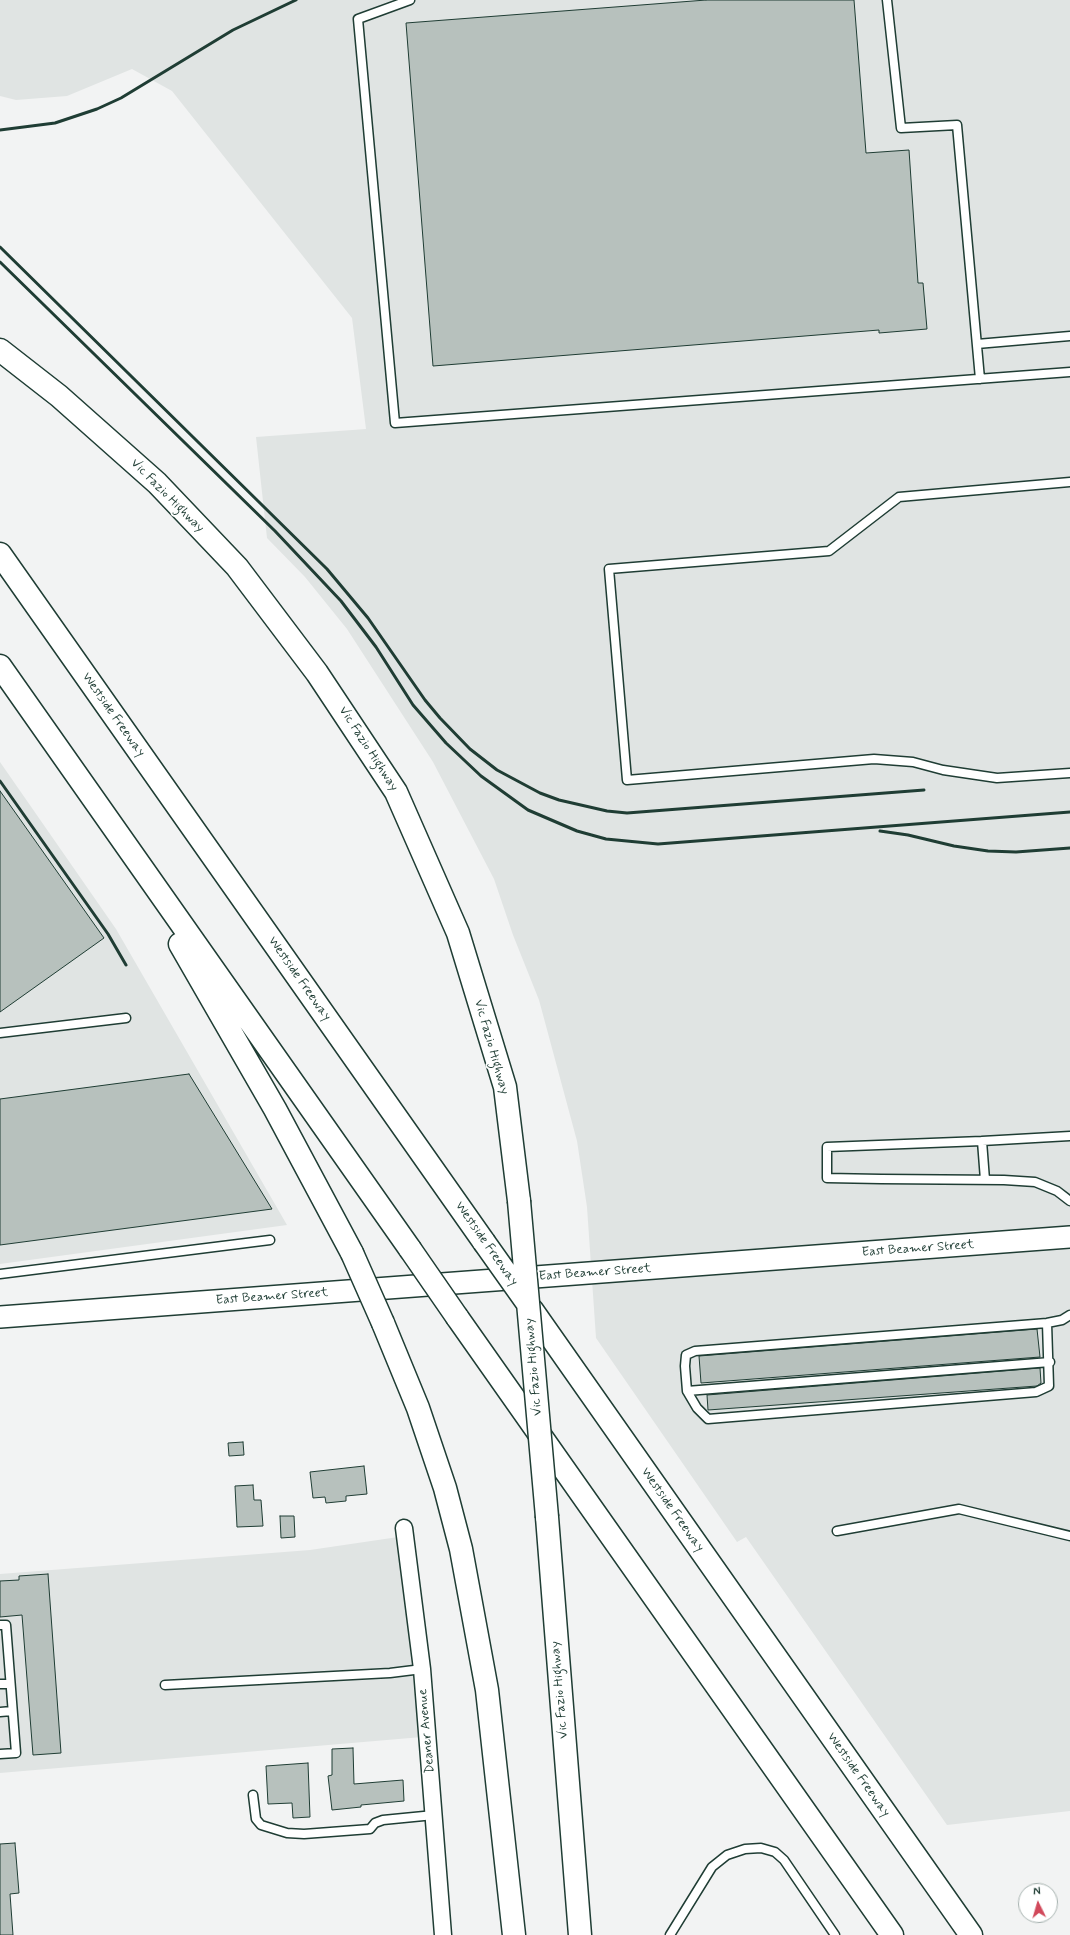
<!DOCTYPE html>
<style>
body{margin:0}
#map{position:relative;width:1070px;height:1935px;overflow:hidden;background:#f2f3f3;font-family:Mynerve,sans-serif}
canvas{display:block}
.north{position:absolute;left:1018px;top:1883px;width:40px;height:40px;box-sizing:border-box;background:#fff;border:1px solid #a5b1ae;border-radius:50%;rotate:355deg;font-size:11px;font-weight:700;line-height:16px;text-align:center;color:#1f3d34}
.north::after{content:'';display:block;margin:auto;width:14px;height:18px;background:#d1495b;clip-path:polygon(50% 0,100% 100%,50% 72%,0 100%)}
</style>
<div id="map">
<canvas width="1070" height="1935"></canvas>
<div class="north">N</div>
</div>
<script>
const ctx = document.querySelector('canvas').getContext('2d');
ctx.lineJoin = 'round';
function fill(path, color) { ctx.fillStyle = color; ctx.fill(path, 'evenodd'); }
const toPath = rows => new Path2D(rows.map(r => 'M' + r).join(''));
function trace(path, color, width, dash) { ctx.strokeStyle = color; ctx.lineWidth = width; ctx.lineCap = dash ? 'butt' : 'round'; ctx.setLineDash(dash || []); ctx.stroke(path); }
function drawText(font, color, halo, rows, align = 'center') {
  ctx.font = font + ' Mynerve,sans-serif'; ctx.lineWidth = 3.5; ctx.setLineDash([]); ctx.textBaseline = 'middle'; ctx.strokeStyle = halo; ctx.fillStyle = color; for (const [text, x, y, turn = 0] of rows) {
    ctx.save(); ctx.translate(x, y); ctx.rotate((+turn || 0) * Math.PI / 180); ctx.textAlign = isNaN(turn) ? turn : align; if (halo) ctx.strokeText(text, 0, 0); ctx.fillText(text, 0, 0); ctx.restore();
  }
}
fill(toPath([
 [0,0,1070,0,1070,1811,947,1825,746,1537,737,1542,596,1338,587,1207,577,1141,539,1000,513,935,494,879,433,762,347,629,305,577,267,538,256,437,366,429,352,318,172,91,132,69,67,96,16,100,0,96],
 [0,762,116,929,287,1225,0,1264],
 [405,1536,422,1737,0,1773,0,1574,310,1550]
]), '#e0e4e3');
const building = toPath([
 [706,0,854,0,866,153,909,150,918,283,923,283,927,329,879,333,879,330,433,366,406,23,706,0],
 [0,791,104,938,0,1012,0,791],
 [189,1074,272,1209,0,1245,0,1099,189,1074],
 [1037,1329,1040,1357,701,1383,699,1356,1037,1329],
 [1040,1368,1041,1383,1037,1386,708,1410,707,1395,1040,1368],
 [243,1442,244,1455,229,1456,228,1443,243,1442],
 [364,1466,367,1494,346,1496,346,1501,326,1503,325,1497,313,1498,310,1472,364,1466],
 [253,1485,254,1500,261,1500,263,1526,237,1527,235,1486,253,1485],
 [280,1516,294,1516,295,1537,281,1538,280,1516],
 [48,1574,61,1753,33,1755,22,1615,0,1617,0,1581,19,1580,19,1576,48,1574],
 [353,1748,354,1784,403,1780,404,1801,361,1805,361,1807,332,1810,328,1776,332,1775,332,1749,353,1748],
 [308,1763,310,1817,293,1818,292,1803,268,1804,266,1766,308,1763],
 [15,1843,19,1893,10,1894,13,1935,0,1935,0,1844,15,1843]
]);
fill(building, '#b7c1bd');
trace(building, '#1f3d34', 1);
const service = toPath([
 [410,0,358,19,395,423,1070,372],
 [887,0,901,128,957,125,980,379],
 [977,344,1070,336],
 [1070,482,899,497,829,551,609,569,627,780,874,759,913,762,943,770,997,778,1070,773],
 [0,1033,126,1018],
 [982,1141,1070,1136],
 [985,1180,982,1141,827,1147,827,1178,881,1179,1004,1180,1035,1182,1057,1191,1070,1201],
 [0,1274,270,1240],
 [1047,1323,1049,1386,1036,1392,708,1419,697,1408,687,1391,685,1366,686,1355,695,1351,1047,1323,1062,1320,1070,1315],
 [687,1391,1050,1362],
 [837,1531,959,1509,1070,1536],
 [0,1625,6,1625,16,1753,0,1754],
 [0,1684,10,1684],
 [165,1685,390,1673,422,1669],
 [0,1712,12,1711],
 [253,1795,256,1819,261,1825,287,1833,304,1834,370,1829,375,1823,383,1820,434,1815],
 [670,1935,712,1867,727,1855,745,1849,761,1848,775,1852,784,1860,835,1935]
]);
const minor = toPath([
 [404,1528,422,1669,443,1935]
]);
const tertiary = toPath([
 [0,1317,1070,1237]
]);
const motorway = toPath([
 [0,350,59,396,157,483,237,567,317,673,396,792,458,933,505,1087,519,1201],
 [0,554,484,1242],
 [0,666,410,1249],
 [180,944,275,1109,352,1253],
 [532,1310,971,1935],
 [457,1317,892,1935],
 [383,1323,418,1408,445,1488,461,1549,487,1690,514,1935],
 [547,1517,580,1935]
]);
trace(service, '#1f3d34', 11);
trace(minor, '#1f3d34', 19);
trace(tertiary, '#1f3d34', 24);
trace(motorway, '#1f3d34', 25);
trace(service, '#fff', 8);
trace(minor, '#fff', 16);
trace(tertiary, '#fff', 21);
trace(motorway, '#fff', 22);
trace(toPath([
 [0,130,55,123,97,109,121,98,233,30,296,0],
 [0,247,327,569,368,618,425,700,440,718,470,749,497,770,540,793,559,800,607,811,627,813,924,790],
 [0,262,275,531,341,601,376,647,413,705,446,743,481,776,528,810,577,831,606,839,658,844,1070,812],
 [0,781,108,934,126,965],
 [880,831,908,835,954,846,988,851,1016,852,1070,848]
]), '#1f3d34', 3);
const motorwayBridge = toPath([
 [519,1201,547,1517],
 [484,1242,528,1304],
 [410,1249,457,1317],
 [352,1253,383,1323]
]);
trace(motorwayBridge, '#1f3d34', 25, []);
trace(motorwayBridge, '#fff', 22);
drawText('13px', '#1f3d34', '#fff', [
 ["Vic Fazio Highway",167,496,45],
 ["Westside Freeway",113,715,55],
 ["Vic Fazio Highway",368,749,57],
 ["Westside Freeway",299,979,55],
 ["Vic Fazio Highway",491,1047,74],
 ["Westside Freeway",486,1244,55],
 ["East Beamer Street",918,1249,-4],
 ["East Beamer Street",595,1273,-4],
 ["East Beamer Street",272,1297,-4],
 ["Vic Fazio Highway",534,1367,-95],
 ["Westside Freeway",672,1510,55],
 ["Vic Fazio Highway",560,1690,-95],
 ["Deaner Avenue",427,1731,-95],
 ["Westside Freeway",858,1775,55]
]);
</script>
